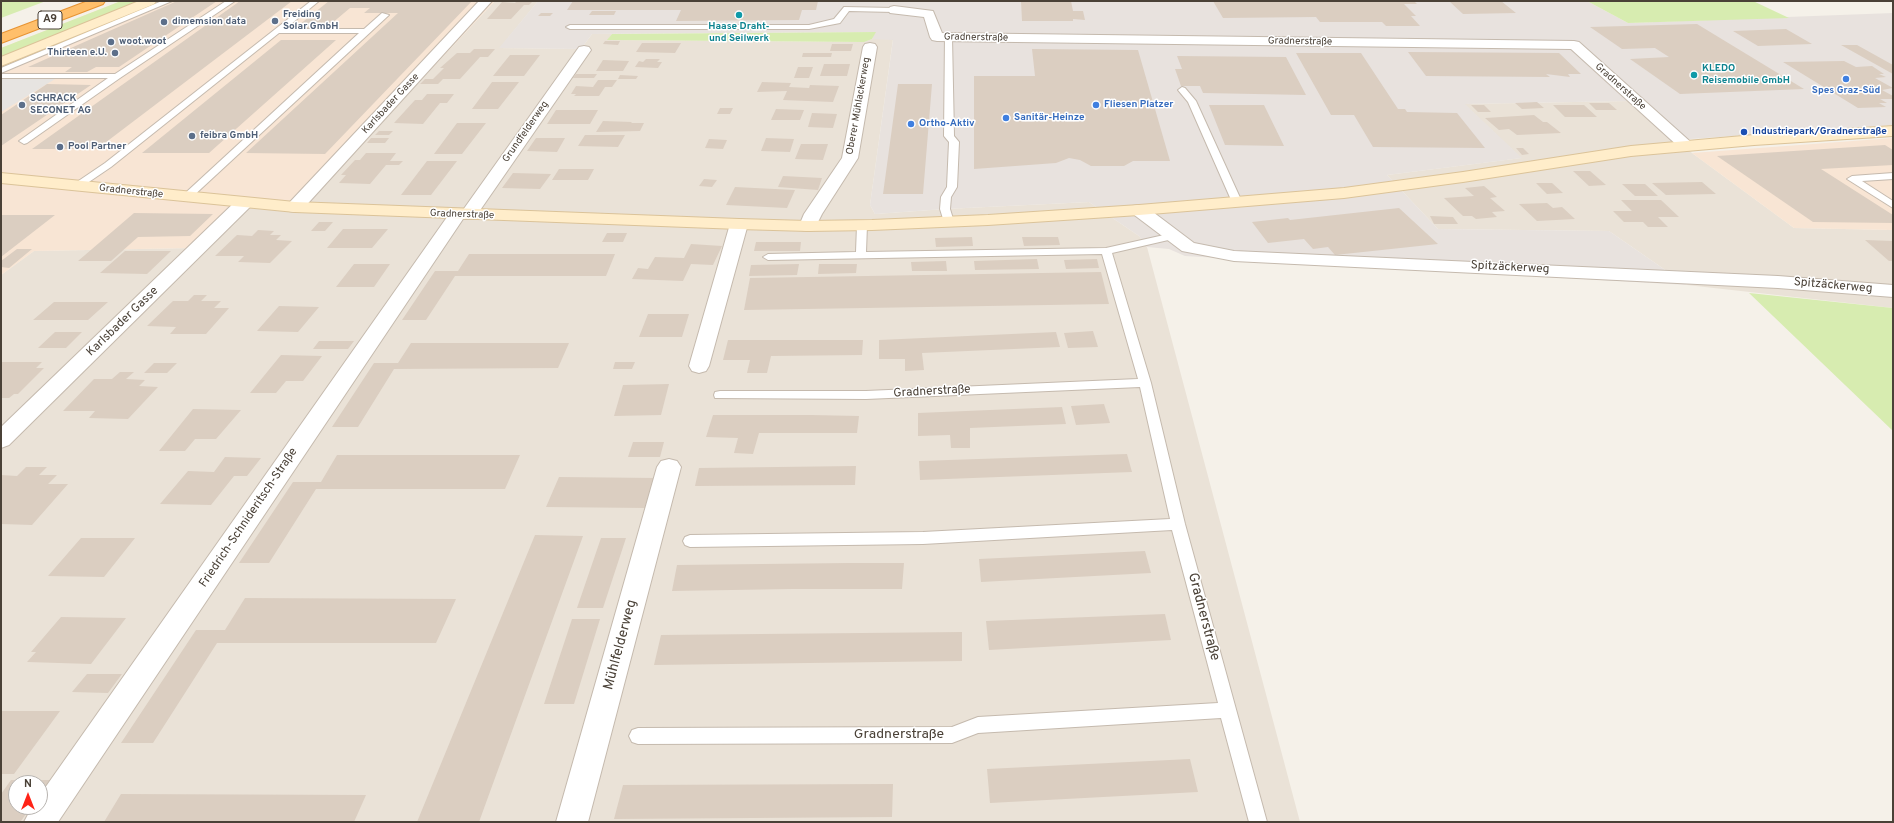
<!DOCTYPE html>
<meta charset="utf-8">
<style>
body{margin:0}
#map{position:relative;width:1894px;height:823px;overflow:hidden;background:#f5f1e9;font-family:Overpass,sans-serif}
canvas{display:block}
.frame{position:absolute;inset:0;border:2px solid #4a4137;pointer-events:none}
.north{position:absolute;left:8px;top:775px;width:40px;height:40px;box-sizing:border-box;background:#fff;border:1px solid #b7b3af;border-radius:50%;rotate:0deg;font-size:11px;font-weight:700;line-height:16px;text-align:center;color:#4a4137}
.north::after{content:'';display:block;margin:auto;width:14px;height:18px;background:#ff2317;clip-path:polygon(50% 0,100% 100%,50% 72%,0 100%)}
</style>
<div id="map">
<canvas width="1894" height="823"></canvas>
<div class="frame"></div>
<div class="north">N</div>
</div>
<script>
const ctx = document.querySelector('canvas').getContext('2d');
ctx.lineJoin = 'round';
function fill(path, color) { ctx.fillStyle = color; ctx.fill(path, 'evenodd'); }
const toPath = rows => new Path2D(rows.map(r => 'M' + r).join(''));
function trace(path, color, width, dash) { ctx.strokeStyle = color; ctx.lineWidth = width; ctx.lineCap = dash ? 'butt' : 'round'; ctx.setLineDash(dash || []); ctx.stroke(path); }
function drawText(font, color, halo, rows, align = 'center') {
  ctx.font = font + ' Overpass,sans-serif'; ctx.lineWidth = 3; ctx.setLineDash([]); ctx.textBaseline = 'middle'; ctx.strokeStyle = halo; ctx.fillStyle = color; for (const [text, x, y, turn = 0] of rows) {
    ctx.save(); ctx.translate(x, y); ctx.rotate((+turn || 0) * Math.PI / 180); ctx.textAlign = isNaN(turn) ? turn : align; if (halo) ctx.strokeText(text, 0, 0); ctx.fillText(text, 0, 0); ctx.restore();
  }
}
fill(toPath([
 [495,1,538,1,500,48,581,49,592,34,612,34,608,40,863,42,872,39,893,39,870,205,875,214,945,209,1089,202,1139,236,1147,247,1300,822,1,822,1,275,34,251,192,248,245,204,301,208],
 [16,783,40,783,40,807,16,807],
 [1629,101,1692,153,1794,228,1893,230,1893,308,1687,285,1609,231,1438,229,1387,175,1521,158,1464,104]
]), '#eae2d7');
fill(toPath([
 [121,1,495,1,301,208,245,205,192,248,34,251,1,275,1,48],
 [1893,138,1893,230,1794,228,1692,153]
]), '#f8e5d4');
fill(toPath([
 [538,1,1587,1,1628,23,1893,13,1893,125,1676,140,1629,101,1465,104,1522,158,1387,175,1438,229,1609,231,1687,285,1185,256,1169,249,1147,247,1139,236,1089,202,945,209,875,214,870,205,893,40,872,39,875,32,592,34,581,49,499,48]
]), '#e8e2de');
fill(toPath([
 [5,1,46,1,1,18,1,2],
 [121,1,142,1,1,58,1,48],
 [1587,1,1753,1,1789,18,1628,23],
 [876,32,872,39,864,42,607,40,612,34],
 [1749,293,1893,308,1893,431]
]), '#d7ecb0');
fill(toPath([
 [1,75,60,76,1,112]
]), '#e7e4e1');
fill(toPath([
 [177,1,217,1,119,67,96,67,87,72,65,72,72,67,28,67],
 [240,1,292,1,97,149,32,149],
 [329,1,472,1,325,154,246,153,398,13,364,13,370,8,350,8,325,29,294,29],
 [517,1,533,1,529,5,524,5,511,19,487,19,502,2,515,3],
 [573,1,818,1,816,10,802,10,799,20,676,21,681,10,567,10],
 [1021,1,1071,1,1073,11,1083,11,1085,20,1073,19,1073,21,1022,21],
 [1213,1,1414,1,1417,4,1404,4,1416,16,1411,16,1420,26,1386,26,1382,22,1320,22,1316,17,1223,18],
 [1449,1,1501,1,1516,13,1463,14],
 [592,11,616,11,614,15,589,15],
 [541,13,553,13,550,16,538,16],
 [1697,24,1804,89,1680,94,1630,59,1669,57,1655,48,1622,49,1590,27],
 [1786,29,1812,44,1758,46,1733,31],
 [281,40,336,40,209,153,142,153],
 [605,41,620,41,618,45,603,44],
 [642,43,681,43,675,53,636,52],
 [832,44,853,44,851,51,830,51],
 [1841,45,1857,45,1893,65,1893,74],
 [474,49,495,49,488,57,480,57,460,79,443,79,438,84,420,84,425,79,433,79,444,68,440,68,457,53,470,53],
 [1032,49,1138,50,1170,161,1133,161,1124,166,1091,166,1080,160,1069,158,1056,163,974,169,974,76,1035,76],
 [1408,52,1559,53,1581,74,1568,74,1570,77,1546,74,1550,77,1426,76],
 [803,53,832,53,831,57,802,57],
 [1296,53,1361,53,1398,109,1405,109,1407,112,1457,113,1485,148,1373,147,1354,115,1331,115],
 [510,55,540,55,524,76,493,76],
 [1177,56,1286,57,1306,95,1203,93,1200,86,1181,86,1175,69,1182,69],
 [646,59,660,59,657,62,662,62,658,68,635,67,639,61,643,62],
 [603,60,629,61,623,71,596,71],
 [1844,61,1856,67,1872,66,1884,74,1879,74,1886,77,1875,78,1893,88,1882,90,1893,96,1893,99,1880,99,1887,103,1879,103,1886,107,1858,108,1783,62],
 [824,64,850,64,847,76,820,76],
 [798,67,813,67,809,78,794,78],
 [576,74,597,74,594,78,573,78],
 [620,75,638,76,636,79,618,79],
 [598,80,617,80,612,87,605,87,599,96,574,96,576,94,571,94,576,86,593,87],
 [492,82,519,82,498,109,472,109],
 [762,82,791,83,789,87,809,88,810,85,839,86,833,102,783,100,787,91,757,92],
 [47,84,91,85,1,146,1,115],
 [898,84,932,84,923,194,883,194],
 [427,94,454,94,447,103,440,103,423,124,394,123,415,100,422,100],
 [1537,102,1544,108,1522,109,1515,103],
 [1589,103,1609,103,1617,110,1596,110],
 [1209,105,1264,105,1284,146,1225,145],
 [1471,105,1484,105,1491,112,1478,112],
 [1553,105,1584,105,1597,117,1565,117],
 [720,108,733,108,730,114,717,114],
 [776,109,804,110,800,120,771,120],
 [556,110,598,110,590,124,547,124],
 [812,113,837,114,833,128,808,127],
 [1534,115,1543,122,1547,122,1561,133,1517,135,1509,129,1499,130,1485,118],
 [603,121,632,122,631,123,644,123,640,131,596,132],
 [457,123,486,123,462,154,434,154],
 [379,131,393,131,389,135,375,135],
 [585,135,625,135,618,147,578,146],
 [371,138,389,138,385,143,367,143],
 [536,138,565,138,557,152,527,151],
 [766,138,794,139,790,152,761,151],
 [709,139,727,140,723,149,705,148],
 [801,144,828,144,823,160,795,159],
 [1885,145,1893,150,1893,165,1821,169,1893,215,1893,223,1813,222,1717,156],
 [1516,148,1523,148,1529,154,1522,155],
 [366,153,396,153,390,161,403,161,399,165,386,165,370,184,339,183,346,175,341,175,355,160,360,160],
 [427,161,457,161,431,195,401,195],
 [559,169,594,169,588,180,552,180],
 [1573,171,1590,171,1606,185,1589,186],
 [513,173,551,174,540,189,502,188],
 [783,176,822,178,818,190,778,187],
 [704,179,717,180,712,187,699,186],
 [1702,182,1716,194,1666,195,1652,183],
 [1536,183,1552,183,1563,193,1547,194],
 [1622,184,1645,184,1658,196,1635,196],
 [1484,186,1497,197,1490,198,1505,211,1492,212,1497,217,1476,219,1472,216,1463,216,1444,198,1474,196,1465,188],
 [735,187,795,190,787,208,726,205],
 [1621,200,1661,200,1679,217,1658,217,1668,227,1648,227,1643,222,1624,222,1613,211,1632,211],
 [1547,203,1553,208,1562,207,1575,219,1537,221,1519,204],
 [1399,208,1438,244,1335,255,1328,247,1313,249,1304,239,1268,243,1252,222,1288,218,1290,220],
 [134,213,213,214,190,236,138,237,111,261,78,261],
 [1,215,55,215,1,257],
 [1430,216,1453,217,1458,224,1434,224],
 [319,222,333,222,325,231,311,231],
 [343,229,388,229,372,248,327,248],
 [258,230,274,231,270,235,281,235,276,240,292,241,270,263,238,262,244,256,215,256,237,235,252,236],
 [607,233,627,233,623,242,602,242],
 [972,237,973,246,936,247,935,238],
 [1022,237,1058,237,1060,245,1024,246],
 [1865,240,1893,241,1893,261,1889,261],
 [756,242,801,242,800,251,754,251],
 [691,244,722,246,713,265,691,264,683,281,632,279,638,268,648,269,655,257,684,258],
 [17,249,32,249,9,268,1,267,1,261],
 [125,251,171,251,147,274,100,273],
 [469,254,615,254,606,276,455,276,426,320,402,320,435,271,458,271],
 [1037,259,1039,269,975,270,974,261],
 [1097,259,1099,268,1066,269,1064,260],
 [946,261,947,271,912,271,911,262],
 [354,264,390,264,374,287,336,287],
 [799,264,797,275,749,276,751,265],
 [819,264,857,264,856,273,818,274],
 [1101,272,1109,304,744,310,750,278],
 [194,295,207,295,201,301,221,301,214,308,229,308,206,334,170,334,176,327,147,326,173,301,188,301],
 [54,302,108,302,88,320,33,320],
 [279,306,319,307,298,332,257,331],
 [648,314,689,314,682,337,639,337],
 [1093,331,1098,347,1068,348,1064,333],
 [55,332,82,332,66,348,38,348],
 [1056,332,1060,347,922,353,924,370,905,371,905,359,879,359,879,340],
 [728,340,863,340,862,355,771,356,767,373,747,373,750,360,723,360],
 [319,341,354,341,348,349,313,349],
 [411,343,569,343,558,368,394,369,358,427,332,427,374,363,398,363],
 [281,355,322,356,303,381,286,381,276,393,250,393],
 [1,362,42,362,36,368,44,368,18,394,14,394,9,398,1,398],
 [615,362,635,362,632,369,613,369],
 [154,363,177,363,167,373,144,373],
 [120,372,134,372,126,379,145,380,139,386,158,387,128,419,89,418,95,411,63,411,94,379,112,379],
 [669,384,661,415,614,416,623,385],
 [1104,404,1110,423,1076,425,1071,406],
 [1062,407,1066,424,970,428,970,448,951,448,950,435,918,436,918,413],
 [193,409,241,410,216,439,195,439,185,451,159,451],
 [713,415,811,415,859,416,857,433,759,433,753,454,734,453,738,438,706,437],
 [633,442,664,442,660,457,628,457],
 [1127,454,1132,472,920,480,919,461],
 [337,455,520,455,505,489,316,489,269,563,239,563,293,482,321,482],
 [225,457,261,458,247,476,234,476,211,505,160,504,188,471,214,472],
 [856,466,855,485,695,486,699,468],
 [26,467,47,467,39,475,57,475,48,484,68,484,32,525,1,524,1,475,17,476],
 [559,477,656,478,646,508,546,507],
 [535,535,583,536,479,822,417,822],
 [81,538,135,538,104,577,48,576],
 [601,538,626,538,603,608,577,608],
 [1145,551,1151,573,981,582,979,559],
 [848,563,904,563,902,589,792,589,672,591,677,565],
 [245,598,456,599,436,643,217,643,153,743,121,743,196,630,225,630],
 [1165,614,1171,640,989,650,986,621],
 [61,617,126,618,91,664,27,662,36,652,31,652],
 [572,619,600,619,574,704,544,704],
 [962,632,962,661,654,665,661,635],
 [87,674,122,674,108,693,72,692],
 [1,711,60,711,14,774,1,774],
 [1190,759,1198,792,990,803,987,769],
 [11,780,51,780,40,795,40,783,16,783,16,807,31,807,21,821,1,821,1,794],
 [893,784,892,817,614,819,623,785],
 [121,794,366,795,354,822,104,822]
]), '#dbcec1');
const lane = toPath([
 [162,1,172,1,1,73,1,68,162,1],
 [226,1,235,1,120,78,27,143,24,144,19,141,108,78,1,78,1,74,115,74,226,1],
 [311,1,319,1,285,29,364,29,382,13,389,15,190,199,186,200,181,197,359,33,279,33,111,167,80,188,74,188,72,186,74,184,105,163,311,1],
 [844,7,894,8,898,10,894,12,849,11,840,23,809,29,570,29,566,27,570,25,809,25,834,19,844,7],
 [945,35,952,37,954,136,959,142,957,187,951,197,950,209,954,222,949,225,944,222,940,209,941,197,947,187,949,142,944,136,945,35],
 [1182,87,1185,88,1196,101,1242,202,1241,204,1233,204,1232,202,1188,102,1178,90,1182,87],
 [1893,173,1893,179,1862,181,1893,201,1893,208,1847,179,1852,176,1893,173],
 [862,222,867,225,866,252,1106,248,1173,233,1178,236,1177,238,1112,253,1151,383,1185,524,1267,822,1249,822,1221,718,978,733,952,743,638,744,632,742,629,736,632,730,638,728,952,727,978,717,1218,703,1172,530,923,544,690,547,685,545,683,541,685,537,690,535,923,532,1170,519,1140,387,866,399,715,398,714,395,715,392,720,391,866,391,1138,379,1102,254,768,260,763,257,768,254,856,252,857,225,862,222]
]);
const street = toPath([
 [479,1,492,1,301,211,295,212,289,211,286,207,289,203,479,1],
 [894,6,933,11,942,33,1574,41,1579,42,1694,145,1692,148,1686,150,1680,148,1571,49,937,41,932,40,930,37,924,17,890,13,888,10,890,7,894,6],
 [870,43,875,44,877,47,858,158,822,214,814,230,808,231,802,230,799,226,804,214,842,158,863,47,865,44,870,43],
 [584,46,589,47,591,50,474,219,463,219,58,822,24,822,32,807,40,807,40,795,452,210,458,209,463,210,579,47,584,46],
 [244,198,250,199,252,203,250,207,9,445,1,448,1,427,238,199,244,198],
 [1139,205,1145,206,1194,243,1234,251,1778,276,1893,285,1893,297,1778,288,1234,261,1182,251,1133,214,1130,210,1133,206,1139,205],
 [739,219,745,220,748,224,709,366,706,371,699,373,692,371,689,366,730,224,733,220,739,219],
 [669,459,677,461,681,467,588,822,556,822,657,467,661,461,669,459]
]);
const secondary = toPath([
 [139,1,156,1,154,4,1,66,1,57,139,1],
 [1893,126,1893,136,1754,145,1631,156,1463,182,1344,198,1139,215,988,225,872,230,808,231,739,229,295,212,1,183,1,173,295,202,739,219,808,221,872,220,988,215,1139,205,1344,188,1463,172,1631,146,1754,135,1893,126]
]);
const highway = toPath([
 [88,1,105,1,103,4,1,43,1,34,88,1]
]);
trace(lane, '#c5baae', 2);
trace(street, '#c5baae', 2);
trace(secondary, '#dbc399', 2);
trace(highway, '#e79332', 2);
fill(lane, '#fff');
fill(street, '#fff');
fill(secondary, '#ffedca');
fill(highway, '#ffbf6b');
for (const [x, y, r, color] of [
 [739,15,4,"#0f9aa8"],
 [275,21,4,"#5c6f8a"],
 [164,22,4,"#5c6f8a"],
 [111,42,4,"#5c6f8a"],
 [115,53,4,"#5c6f8a"],
 [1694,75,4,"#0f9aa8"],
 [1846,79,4,"#3f7fe0"],
 [22,105,4,"#5c6f8a"],
 [1096,105,4,"#3f7fe0"],
 [1006,118,4,"#3f7fe0"],
 [911,124,4,"#3f7fe0"],
 [1744,132,4,"#1a4fb4"],
 [192,136,4,"#5c6f8a"],
 [60,147,4,"#5c6f8a"]
]) { const dot = new Path2D(); dot.arc(x, y, r, 0, 2 * Math.PI); ctx.fillStyle = color; ctx.fill(dot); trace(dot, '#fff', 1.5); }
drawText('bold 10px', '#4e5e75', '#fff', [
 ["Freiding",283,15],
 ["Solar GmbH",283,27],
 ["dimemsion data",172,22],
 ["woot.woot",119,42],
 ["Thirteen e.U.",107,53,"right"],
 ["SCHRACK",30,99],
 ["SECONET AG",30,111],
 ["feibra GmbH",200,136],
 ["Pool Partner",68,147]
], 'left');
drawText('bold 10px', '#0d838f', '#fff', [
 ["Haase Draht-",739,27],
 ["und Seilwerk",739,39],
 ["KLEDO",1702,69,"left"],
 ["Reisemobile GmbH",1702,81,"left"]
]);
drawText('10px', '#4a4137', '#fff', [
 ["Gradnerstraße",976,38,1],
 ["Gradnerstraße",1300,42,1],
 ["Gradnerstraße",1620,87,42],
 ["Karlsbader Gasse",391,104,-47],
 ["Oberer Mühlackerweg",859,106,-80],
 ["Grundfelderweg",526,132,-55],
 ["Gradnerstraße",131,192,6],
 ["Gradnerstraße",462,215,2]
]);
drawText('bold 10px', '#366cbe', '#fff', [
 ["Spes Graz-Süd",1846,91,"center"],
 ["Fliesen Platzer",1104,105],
 ["Sanitär-Heinze",1014,118],
 ["Ortho-Aktiv",919,124]
], 'left');
drawText('bold 10px', '#164399', '#fff', [
 ["Industriepark/Gradnerstraße",1752,132]
], 'left');
for (const [x, y, w] of [
 [50,20,24]
]) { const box = new Path2D(); box.roundRect(x - w / 2, y - 9, w, 18, 3); ctx.fillStyle = '#fff'; ctx.fill(box); trace(box, '#4a4137', 1); }
drawText('bold 11px', '#4a4137', null, [
 ["A9",50,20]
]);
drawText('12px', '#4a4137', '#fff', [
 ["Spitzäckerweg",1510,268,3],
 ["Spitzäckerweg",1833,286,5],
 ["Karlsbader Gasse",123,322,-44],
 ["Gradnerstraße",932,392,-3],
 ["Friedrich-Schnideritsch-Straße",249,518,-56]
]);
drawText('14px', '#4a4137', '#fff', [
 ["Gradnerstraße",1203,617,75],
 ["Mühlfelderweg",621,645,-75],
 ["Gradnerstraße",899,735]
]);
</script>
